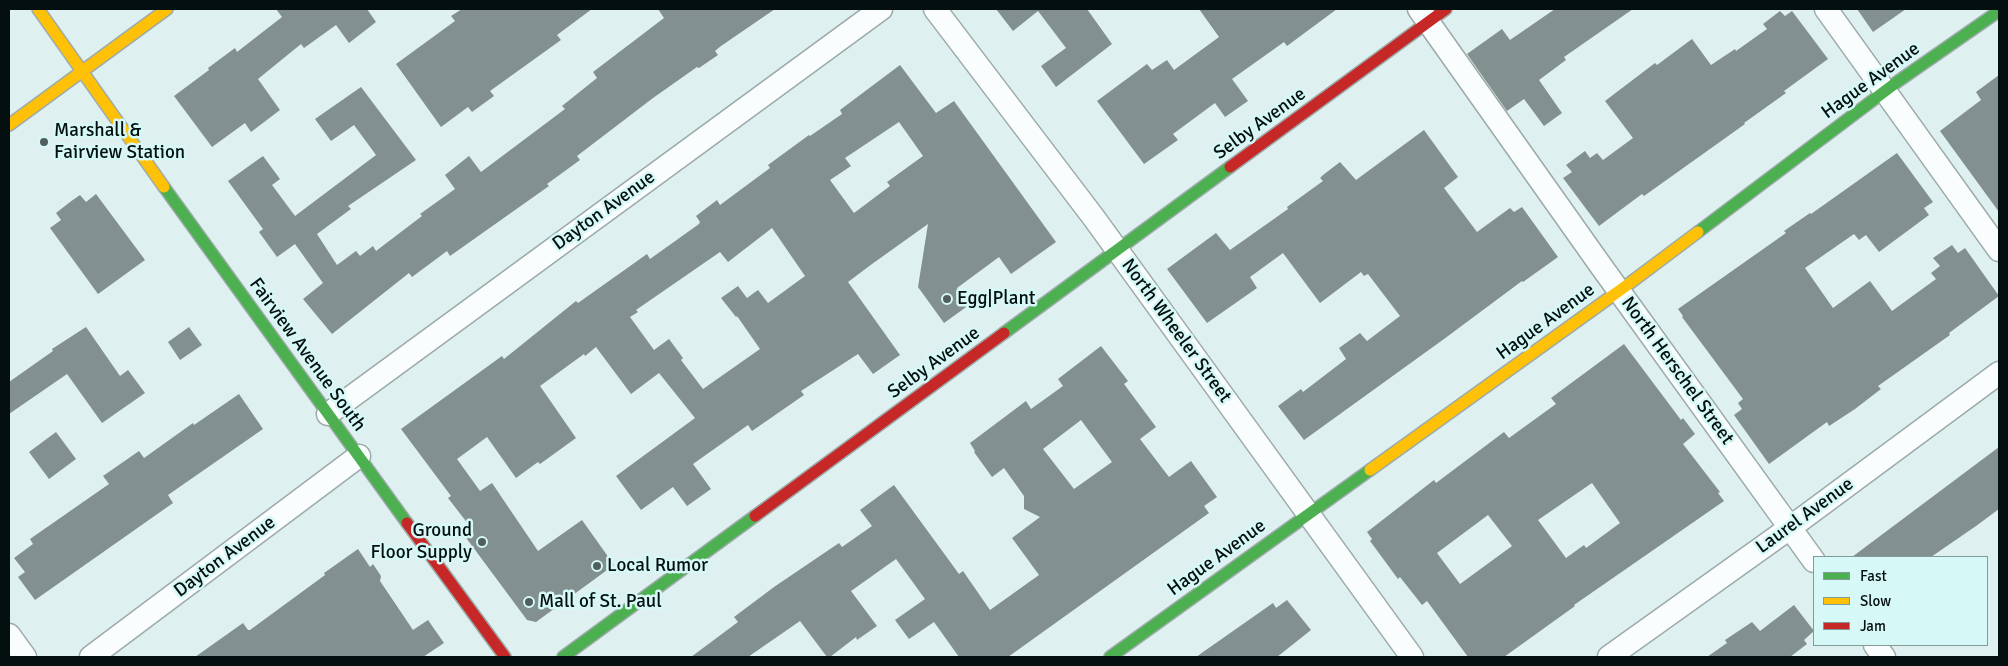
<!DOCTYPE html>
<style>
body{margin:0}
#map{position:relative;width:2008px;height:666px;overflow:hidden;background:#def0ef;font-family:Signika,sans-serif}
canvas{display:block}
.frame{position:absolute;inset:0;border:10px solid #040f0f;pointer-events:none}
.legend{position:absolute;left:1813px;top:556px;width:175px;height:90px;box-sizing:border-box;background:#d6f8f6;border:1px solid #829b9a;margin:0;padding:6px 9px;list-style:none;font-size:15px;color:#040f0f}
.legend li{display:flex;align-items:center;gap:10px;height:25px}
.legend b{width:25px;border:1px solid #829b9a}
</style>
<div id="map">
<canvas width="2008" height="666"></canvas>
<div class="frame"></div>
<ul class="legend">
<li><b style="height:6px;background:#4caf50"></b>Fast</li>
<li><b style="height:6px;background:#ffc107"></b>Slow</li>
<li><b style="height:6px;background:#c62828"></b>Jam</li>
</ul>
</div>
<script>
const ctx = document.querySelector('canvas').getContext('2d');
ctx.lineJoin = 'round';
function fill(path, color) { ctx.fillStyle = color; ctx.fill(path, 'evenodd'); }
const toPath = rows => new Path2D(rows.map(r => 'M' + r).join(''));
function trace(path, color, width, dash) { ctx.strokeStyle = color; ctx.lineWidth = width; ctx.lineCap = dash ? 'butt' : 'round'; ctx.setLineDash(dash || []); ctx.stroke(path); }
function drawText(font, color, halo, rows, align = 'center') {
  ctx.font = font + ' Signika,sans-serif'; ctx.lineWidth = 5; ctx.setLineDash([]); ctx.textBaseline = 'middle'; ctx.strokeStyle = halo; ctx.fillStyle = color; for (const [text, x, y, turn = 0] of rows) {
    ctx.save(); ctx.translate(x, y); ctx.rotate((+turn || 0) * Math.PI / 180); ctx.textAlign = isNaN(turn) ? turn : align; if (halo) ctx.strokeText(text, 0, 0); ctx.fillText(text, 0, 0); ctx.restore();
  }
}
fill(toPath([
 [276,9,367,9,376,22,349,43,336,25,304,48,301,44,258,79,280,110,251,132,245,123,212,147,174,96,209,70,208,68,235,48,237,52,282,17],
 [462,9,592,9,557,35,561,40,490,91,494,96,472,112,468,107,441,127,396,64,455,21,451,16],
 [658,9,775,9,721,46,715,51,718,55,699,68,697,67,653,98,577,156,580,160,547,184,549,186,450,256,447,251,412,277,409,273,332,334,303,299,323,283,295,244,277,257,259,232,263,229,228,181,263,156,280,179,272,185,295,216,376,155,354,125,331,141,315,119,361,87,416,160,348,206,351,209,317,234,337,265,356,251,360,256,373,246,376,251,422,216,420,214,455,189,445,175,469,156,481,172,565,109,562,106,597,78,593,72,664,18],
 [996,9,1087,9,1112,44,1056,87,1041,66,1066,48,1038,11,1013,31],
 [1199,9,1337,9,1287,46,1284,42,1232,79,1248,101,1225,117,1215,103,1173,134,1178,140,1144,164,1097,101,1147,64,1152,70,1167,60,1174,70,1219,37],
 [1555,9,1633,9,1564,57,1566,60,1539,80,1562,113,1544,126,1524,99,1507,111,1467,54,1502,29,1510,40],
 [1857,9,1906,9,1873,32],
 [1780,11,1785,16,1792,11,1828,59,1784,91,1786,93,1744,123,1745,124,1644,196,1642,194,1599,226,1563,178,1572,172,1566,165,1585,151,1590,158,1597,153,1603,160,1633,138,1605,101,1655,63,1657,65,1692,39,1711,65,1735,49,1736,51,1767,29,1763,24],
 [900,65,936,113,954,101,1056,242,1011,274,999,257,957,288,969,305,944,323,918,287,928,224,872,264,848,282,900,355,873,374,858,354,801,391,804,395,752,431,748,425,693,464,711,489,687,506,673,487,641,510,616,476,695,418,659,373,631,394,596,347,585,356,584,354,540,386,576,438,540,464,538,462,516,478,487,437,457,459,480,491,492,483,538,551,582,520,614,565,536,622,527,620,464,535,472,529,448,498,451,496,401,429,502,356,504,359,576,301,578,303,647,254,650,259,699,224,700,222,696,216,717,200,720,205,770,168,768,165,809,135,810,136,842,114,840,110],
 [899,122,923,156,887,182,890,186,854,213,830,180,851,166,845,158],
 [772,228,805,276,768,303,758,290,747,298,738,286,721,298,736,317,737,316,760,349,703,389,681,360,683,358,669,339,654,350,630,317,638,312,636,310,720,252,728,262],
 [1999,75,1999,212,1940,131,1981,100,1976,92],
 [1424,130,1458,177,1444,188,1477,232,1510,208,1514,212,1522,207,1558,257,1523,282,1522,281,1444,339,1304,440,1278,406,1301,389,1303,392,1346,359,1339,348,1360,333,1367,341,1400,316,1368,274,1364,276,1361,272,1320,303,1283,253,1250,277,1257,288,1207,323,1167,269,1216,233,1230,250,1288,209,1287,207,1323,181,1320,178,1323,175,1340,162,1356,180],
 [1897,153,1933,202,1924,208,1929,215,1879,252,1866,235,1859,240,1854,234,1805,268,1833,308,1870,281,1892,311,1936,279,1931,273,1940,266,1933,258,1952,245,1958,253,1965,248,1999,296,1949,333,1950,335,1878,386,1881,389,1855,409,1829,426,1827,422,1769,464,1734,415,1742,409,1738,403,1743,399,1682,317,1683,316,1678,309,1786,233,1784,231,1810,213,1811,214],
 [96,194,145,260,98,294,50,228,61,220,56,213,70,202,80,195,86,202],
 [86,327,120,376,128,370,145,393,102,423,67,374,9,414,9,382,53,351,52,349],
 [189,327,202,345,180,360,168,342],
 [1624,344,1681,420,1683,418,1695,434,1683,444,1720,492,1718,493,1724,501,1574,605,1575,606,1504,657,1468,657,1427,601,1422,605,1400,577,1398,579,1370,541,1372,539,1367,532,1434,480,1436,483,1504,432,1509,438,1556,404,1551,398],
 [1592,483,1620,523,1586,548,1584,545,1566,558,1538,520],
 [1488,515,1512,546,1460,584,1437,553],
 [1101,346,1128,381,1124,384,1156,427,1140,439,1169,477,1191,461,1217,497,1204,506,1209,513,1008,657,959,657,934,622,909,639,895,620,925,599,896,559,851,591,877,626,857,640,856,637,830,657,827,657,800,621,748,657,691,657,738,622,734,617,774,587,839,543,842,547,872,526,860,510,894,485,959,574,963,571,990,610,1039,575,1012,538,1040,517,1024,509,1024,496,1004,468,992,477,974,452,975,451,970,443,1026,401,1031,409,1063,386,1058,379],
 [1081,420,1112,462,1074,489,1043,449],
 [239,394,263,429,168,495,173,503,35,600,18,577,25,572,14,558,33,544,30,539,109,484,103,476,139,451,144,458,193,423,194,425],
 [56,432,76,459,49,479,29,452],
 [1999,447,1999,509,1976,526,1931,557,1852,557],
 [358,549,370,567,373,564,381,576,380,581,413,630,428,620,444,643,423,657,195,657,243,623,248,630,250,630,325,575,324,573],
 [1287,600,1311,630,1277,657,1196,657,1273,603,1276,608],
 [1794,605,1814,631,1804,640,1807,644,1790,657,1707,657,1727,643,1725,640,1752,622,1760,631]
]), '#82908f');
const street = toPath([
 [935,9,1094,218,1412,657],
 [1419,9,1601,266,1814,561],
 [1826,9,1999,250],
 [328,414,881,9],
 [9,635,25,657],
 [1875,645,1884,657],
 [91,657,359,456],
 [1609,657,1791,527,1999,373]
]);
const fast = toPath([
 [164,187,407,523],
 [1698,232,1897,82,1999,11],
 [1004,333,1230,167],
 [563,657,755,516],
 [1110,657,1370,470]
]);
const slow = toPath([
 [38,9,164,187],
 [9,125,167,9],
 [1370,470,1630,283,1698,232]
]);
const jam = toPath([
 [1230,167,1446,9],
 [755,516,1004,333],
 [407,523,505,657]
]);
trace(street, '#9caaa9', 25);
trace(fast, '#9caaa9', 14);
trace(slow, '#9caaa9', 14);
trace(jam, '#9caaa9', 14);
trace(street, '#fafdfd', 22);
trace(fast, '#4caf50', 11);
trace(slow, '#ffc107', 11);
trace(jam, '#c62828', 11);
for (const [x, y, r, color] of [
 [44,142,5,"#505e5d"],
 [947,299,5,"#505e5d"],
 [482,542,5,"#505e5d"],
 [597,566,5,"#505e5d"],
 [529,602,5,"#505e5d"]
]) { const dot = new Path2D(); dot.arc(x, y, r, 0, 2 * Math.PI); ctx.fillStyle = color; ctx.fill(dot); trace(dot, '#d6f8f6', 2); }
drawText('19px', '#040f0f', '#d6f8f6', [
 ["Hague Avenue",1871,81,-36],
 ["Selby Avenue",1260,124,-36],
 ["Dayton Avenue",604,211,-36],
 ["Hague Avenue",1546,322,-36],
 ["North Wheeler Street",1176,331,54],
 ["Fairview Avenue South",307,355,54],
 ["Selby Avenue",934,363,-36],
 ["North Herschel Street",1677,371,54],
 ["Laurel Avenue",1805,516,-36],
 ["Dayton Avenue",225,557,-37],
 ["Hague Avenue",1217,558,-36]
]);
drawText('19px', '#040f0f', '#d6f8f6', [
 ["Marshall &",54,131],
 ["Fairview Station",54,153],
 ["Egg|Plant",957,299],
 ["Ground",472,531,"right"],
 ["Floor Supply",472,553,"right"],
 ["Local Rumor",607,566],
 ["Mall of St. Paul",539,602]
], 'left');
</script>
